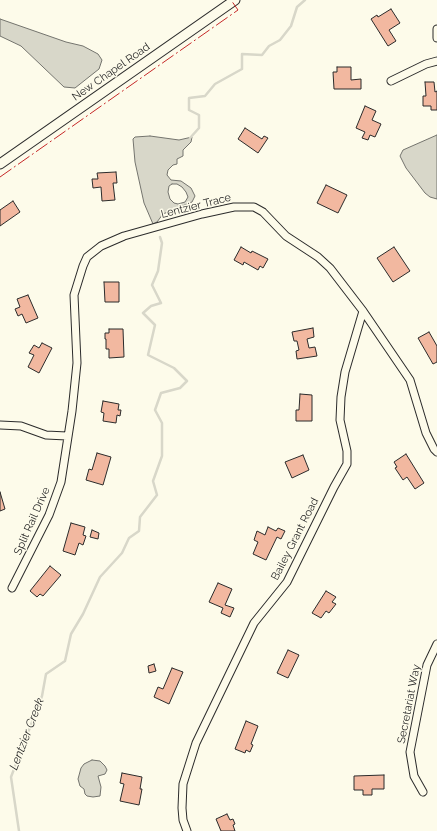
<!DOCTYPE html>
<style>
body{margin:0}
canvas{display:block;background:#fdfbea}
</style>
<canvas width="437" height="831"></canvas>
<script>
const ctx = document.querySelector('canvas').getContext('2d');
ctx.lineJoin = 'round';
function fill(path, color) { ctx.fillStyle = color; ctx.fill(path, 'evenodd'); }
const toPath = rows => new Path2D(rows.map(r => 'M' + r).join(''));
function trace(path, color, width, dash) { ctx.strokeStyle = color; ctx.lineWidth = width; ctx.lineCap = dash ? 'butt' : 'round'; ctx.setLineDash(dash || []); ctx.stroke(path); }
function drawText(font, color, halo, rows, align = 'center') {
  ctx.font = font + ' Raleway,sans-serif'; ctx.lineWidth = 3; ctx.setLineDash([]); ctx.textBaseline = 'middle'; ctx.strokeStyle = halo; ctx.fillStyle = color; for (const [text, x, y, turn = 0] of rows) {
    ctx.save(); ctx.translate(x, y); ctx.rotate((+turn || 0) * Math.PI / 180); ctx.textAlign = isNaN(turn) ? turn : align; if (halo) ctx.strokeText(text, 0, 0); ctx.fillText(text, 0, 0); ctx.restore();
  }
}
const water = toPath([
 [0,19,66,42,83,46,98,54,102,60,99,69,75,88,64,87,21,46,0,36,0,19],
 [437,135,437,199,430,197,425,193,406,168,400,156,403,150,437,135],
 [150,136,179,140,192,137,191,142,183,150,183,156,177,159,177,164,173,165,168,170,167,175,171,180,181,181,191,188,195,196,192,202,163,214,157,222,153,224,144,203,135,162,133,139,135,137,150,136],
 [172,184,177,184,182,187,186,192,188,197,185,202,178,204,174,203,170,199,168,192,169,186,172,184],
 [92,760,100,761,105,766,107,770,105,774,98,776,101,787,100,796,93,797,87,796,85,794,84,789,80,786,78,779,81,768,84,764,92,760]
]);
fill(water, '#d8d7c9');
trace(water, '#74746e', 1);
trace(toPath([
 [190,138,199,128,199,115,189,110,189,98,205,96,215,84,242,69,242,54,262,55,269,46,280,40,291,26,297,7,305,0],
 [19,831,11,777,42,696,46,674,65,661,71,634,83,614,100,577,122,553,129,538,139,531,140,517,157,495,153,481,162,456,162,423,155,410,161,393,180,388,187,381,174,368,148,355,155,325,143,313,151,306,161,303,152,285,158,271,162,243,160,237]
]), '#d8d7c9', 2.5);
const building = toPath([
 [391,9,400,23,389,30,396,41,388,46,371,19,377,15,378,17,391,9],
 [337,67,351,67,351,80,361,79,361,89,334,89,333,72,337,72,337,67],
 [425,82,434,82,435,92,437,91,437,110,431,110,431,106,423,106,423,96,426,96,425,82],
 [365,106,376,111,372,120,381,124,375,137,370,135,368,140,362,138,365,132,356,128,365,106],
 [245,128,262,139,264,136,268,138,258,153,238,139,245,128],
 [116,172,117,183,113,183,115,200,102,201,101,187,93,188,92,179,98,179,97,173,116,172],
 [326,185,347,195,338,213,317,203,326,185],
 [13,201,20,212,0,226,0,210,13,201],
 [241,247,251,253,252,251,268,259,263,268,260,266,258,270,244,262,243,265,234,260,241,247],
 [394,247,410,271,393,282,377,258,394,247],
 [104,282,119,282,119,302,105,302,104,282],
 [28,295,38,318,26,323,22,314,18,316,15,309,20,307,17,299,28,295],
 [313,328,314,337,307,339,309,348,315,347,317,356,297,359,296,351,299,350,297,341,294,341,292,332,313,328],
 [109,329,123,329,124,357,109,358,109,349,106,349,106,339,105,339,105,333,109,333,109,329],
 [429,332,437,346,437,362,433,364,418,338,429,332],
 [42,343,52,348,39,373,28,367,34,355,29,353,34,345,39,348,42,343],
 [300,394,312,395,312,421,296,421,296,410,299,410,300,394],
 [103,401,119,404,118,410,121,410,120,416,117,415,116,423,103,421,104,413,101,412,103,401],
 [97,453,111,457,103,485,86,480,89,469,92,470,97,453],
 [406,454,424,483,415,489,407,477,403,480,395,468,397,467,394,462,406,454],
 [303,455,309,470,292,478,285,462,303,455],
 [0,492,5,509,0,511,0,492],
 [71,523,85,527,83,535,86,536,83,545,79,543,75,555,63,551,71,523],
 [268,527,276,531,278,528,285,531,281,539,277,537,266,560,253,554,258,542,254,540,257,531,265,535,268,527],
 [92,530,99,533,98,539,90,537,92,530],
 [50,566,61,575,43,596,40,594,37,597,30,591,50,566],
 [218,583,232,589,225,605,234,608,230,617,221,613,223,608,209,602,218,583],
 [326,591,336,597,332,602,336,604,329,613,326,611,321,618,312,613,326,591],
 [288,650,299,655,288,678,277,673,288,650],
 [154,664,156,671,149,673,148,666,154,664],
 [172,668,183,672,169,704,154,697,158,687,163,689,172,668],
 [246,721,258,726,251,744,253,745,250,752,246,750,245,753,235,749,246,721],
 [122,773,142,777,140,789,142,789,139,805,120,801,124,784,120,783,122,773],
 [384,775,384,789,372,789,372,795,363,795,363,790,354,790,354,776,384,775],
 [227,814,230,820,233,819,235,824,233,825,235,831,221,831,216,819,227,814]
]);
fill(building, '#f2b8a0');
trace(building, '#2b2b2b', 1);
const minor = toPath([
 [437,29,437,38],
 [391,81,426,64,437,61],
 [0,425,21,426,46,435,67,436],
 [12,588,49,515,61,482,72,411,77,363,74,295,83,266,87,257,101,246,124,236,202,214,234,207,254,207,263,212,286,236,318,257,330,268,363,311,410,380,426,433,434,449,437,452],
 [423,792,414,776,410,752,427,665,437,644],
 [187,831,183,820,182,808,183,784,196,743,254,623,287,582,334,487,347,464,347,451,340,420,341,397,345,372,363,311]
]);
const tertiary = toPath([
 [0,164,235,0]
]);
trace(minor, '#2b2b2b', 9);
trace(tertiary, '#2b2b2b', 11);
trace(minor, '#fdfbea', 7);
trace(tertiary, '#fdfbea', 9);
trace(toPath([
 [0,177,238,10,231,0]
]), '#c62828', 1, [14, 3, 2, 3]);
drawText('11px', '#2b2b2b', '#fdfbea', [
 ["New Chapel Road",111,72,-35],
 ["Lentzier Trace",196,206,-14],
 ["Split Rail Drive",32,521,-66],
 ["Bailey Grant Road",295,539,-63],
 ["Secretariat Way",409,704,-79]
]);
drawText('italic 12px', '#2b2b2b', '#fdfbea', [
 ["Lentzier Creek",27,734,-69]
]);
</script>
